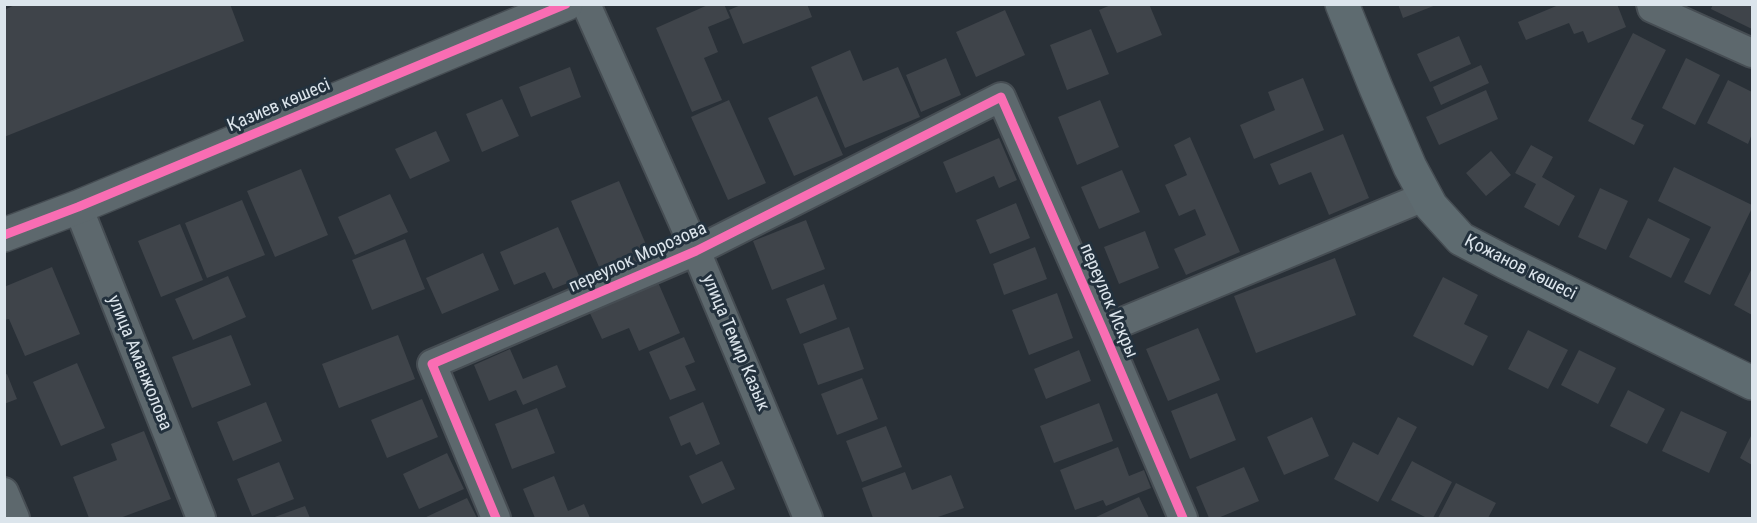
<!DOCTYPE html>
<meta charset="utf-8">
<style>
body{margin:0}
#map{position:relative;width:1757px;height:523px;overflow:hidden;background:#293037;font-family:"Roboto Condensed",sans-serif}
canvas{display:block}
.frame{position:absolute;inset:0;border:6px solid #dce5ec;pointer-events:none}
</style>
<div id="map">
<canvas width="1757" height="523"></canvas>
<div class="frame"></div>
</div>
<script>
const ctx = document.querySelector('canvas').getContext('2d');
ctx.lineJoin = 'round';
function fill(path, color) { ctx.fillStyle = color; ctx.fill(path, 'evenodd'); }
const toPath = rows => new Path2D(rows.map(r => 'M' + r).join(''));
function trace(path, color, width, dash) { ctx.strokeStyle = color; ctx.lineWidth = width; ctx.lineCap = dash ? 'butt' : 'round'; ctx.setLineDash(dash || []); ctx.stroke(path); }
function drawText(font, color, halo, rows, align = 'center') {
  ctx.font = font + ' "Roboto Condensed",sans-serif'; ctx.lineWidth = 6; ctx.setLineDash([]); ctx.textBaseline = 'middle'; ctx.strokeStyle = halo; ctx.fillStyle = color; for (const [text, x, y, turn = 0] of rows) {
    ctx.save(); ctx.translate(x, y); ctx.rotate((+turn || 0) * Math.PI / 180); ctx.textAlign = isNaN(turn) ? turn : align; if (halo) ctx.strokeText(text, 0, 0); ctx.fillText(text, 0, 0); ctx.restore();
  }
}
fill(toPath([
 [17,4,230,4,244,41,4,137,4,10],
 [710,4,724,4,730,18,708,27,718,52,704,58,722,100,692,112,656,28],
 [743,4,807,4,812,17,743,44,729,10],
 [1113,4,1149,4,1162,35,1117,53,1099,10],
 [1398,4,1436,4,1436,5,1403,18],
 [1561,4,1617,4,1626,27,1588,43,1583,31,1574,34,1569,23,1526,40,1518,22],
 [1713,4,1752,4,1752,29,1711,9],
 [1005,10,1025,55,976,77,956,32],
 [1091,29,1109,74,1067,90,1050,45],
 [1633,33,1666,50,1631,119,1644,125,1634,145,1588,121],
 [1459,36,1471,64,1430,82,1417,54],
 [850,50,863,81,898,67,920,117,845,148,811,67],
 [946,58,961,95,921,112,906,75],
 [1686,58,1720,75,1695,125,1662,108],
 [1481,65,1489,83,1441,105,1433,87],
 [570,67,581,97,531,117,519,87],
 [1303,78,1324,130,1254,159,1240,125,1275,110,1268,92],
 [1728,80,1752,92,1752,134,1748,144,1707,123],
 [1486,90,1498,119,1439,145,1426,117],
 [817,96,843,155,794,176,768,118],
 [502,99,519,136,482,152,466,114],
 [729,100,766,183,728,200,691,117],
 [1100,100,1119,147,1077,165,1058,117],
 [436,131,450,161,410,179,395,149],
 [1343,134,1369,198,1329,215,1311,172,1279,185,1270,164],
 [1190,137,1240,252,1186,275,1174,249,1206,235,1195,209,1179,216,1165,185,1187,175,1174,145],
 [999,138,1017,180,999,188,994,176,956,193,943,162],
 [1531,145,1553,157,1542,177,1575,196,1559,226,1524,207,1536,184,1515,173],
 [1491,151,1511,175,1486,196,1466,173],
 [1674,167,1752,205,1752,208,1710,295,1684,282,1711,227,1658,201],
 [301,169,328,235,275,257,247,191],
 [1122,170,1140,212,1099,229,1081,187],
 [619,181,650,254,602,274,571,201],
 [1600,188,1628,201,1606,250,1578,237],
 [390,194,408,232,355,255,338,217],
 [242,200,265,255,207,278,185,223],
 [1016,203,1030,238,990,254,976,220],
 [1648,218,1690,239,1671,278,1629,257],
 [806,220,825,269,772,290,753,241],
 [180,224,203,280,161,297,138,241],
 [558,227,580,278,553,289,545,272,514,285,500,252],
 [1145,231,1159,268,1119,284,1104,247],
 [405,239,425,289,372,310,352,260],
 [1035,247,1047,279,1004,295,993,264],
 [483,253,499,290,442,314,426,278],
 [1335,258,1356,315,1256,353,1234,296],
 [52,267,80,334,25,356,9,319,4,320,4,287],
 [1752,268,1752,315,1734,305],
 [228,276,246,317,193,340,175,299],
 [1443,277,1478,295,1464,324,1488,336,1473,366,1413,336],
 [657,280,680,333,639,351,629,328,602,339,588,309],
 [824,284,837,319,800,334,786,299],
 [1057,293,1073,338,1029,355,1012,310],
 [849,327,864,369,818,385,803,344],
 [1198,328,1220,380,1168,401,1146,349],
 [1528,330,1568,350,1548,389,1508,369],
 [231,335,251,385,192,408,172,357],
 [398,335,415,379,339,408,322,364],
 [684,337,695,362,685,366,696,390,670,400,649,352],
 [510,349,523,379,557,365,566,387,523,405,516,390,489,401,474,365],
 [1079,350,1091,381,1046,399,1034,369],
 [1579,350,1616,368,1598,404,1561,385],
 [77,363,105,428,61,446,33,382],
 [7,374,17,399,4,404,4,375],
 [862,378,878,419,837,435,821,394],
 [1628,390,1665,409,1647,444,1610,426],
 [1217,393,1236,440,1190,459,1171,411],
 [422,399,438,437,387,458,371,420],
 [266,402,282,441,233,461,217,422],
 [703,402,720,444,696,455,690,442,681,446,669,417],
 [1099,403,1113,441,1054,463,1040,426],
 [537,408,555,453,512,469,495,424],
 [1681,411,1727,432,1709,473,1662,451],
 [1312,417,1329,456,1284,475,1267,437],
 [1398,417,1417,427,1378,502,1334,479,1353,442,1378,455],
 [886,426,902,467,862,482,846,441],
 [144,431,171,499,120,518,89,518,73,477,117,460,111,444],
 [1752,434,1752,465,1740,458],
 [1118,447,1129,476,1144,470,1151,488,1106,506,1103,500,1075,510,1060,470],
 [447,453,464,489,419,509,403,474],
 [722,461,735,489,702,504,689,476],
 [1412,461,1452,482,1433,518,1427,518,1391,500],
 [279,462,294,499,252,516,237,479],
 [1244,467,1259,501,1218,518,1209,518,1196,487],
 [905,472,912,490,951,475,964,508,935,518,873,518,862,488],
 [554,476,568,511,584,504,590,518,535,518,523,489],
 [1456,483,1496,503,1488,518,1438,518],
 [1139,497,1149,518,1097,518,1096,517],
 [467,498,477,518,424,518],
 [305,506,310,518,272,518]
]), '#3f444a');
const minor = toPath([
 [586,4,696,251,808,518],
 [1651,4,1652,8,1752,53],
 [78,207,201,518],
 [1103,330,1426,196],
 [4,492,15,518],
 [496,518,432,364,696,251,1001,97,1103,330,1183,518]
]);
const tertiary = toPath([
 [4,235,78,207,566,4]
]);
const secondary = toPath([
 [1342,4,1376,88,1410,167,1431,206,1461,239,1505,262,1752,383]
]);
trace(minor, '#464d53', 32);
trace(tertiary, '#464d53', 36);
trace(secondary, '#464d53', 36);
trace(minor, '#5d686d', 28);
trace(tertiary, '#5d686d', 33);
trace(secondary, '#5e6b70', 33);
trace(toPath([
 [4,235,78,207,566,4],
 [496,518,432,364,696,251,1001,97,1103,330,1183,518]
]), '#f96db3', 9);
drawText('18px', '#dce5ec', '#23313d', [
 ["Қазиев көшесі",279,106,-23],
 ["переулок Морозова",638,258,-24],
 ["Қожанов көшесі",1520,268,27],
 ["переулок Искры",1108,301,67],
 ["улица Темир Казык",735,343,67],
 ["улица Аманжолова",139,363,68]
]);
</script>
